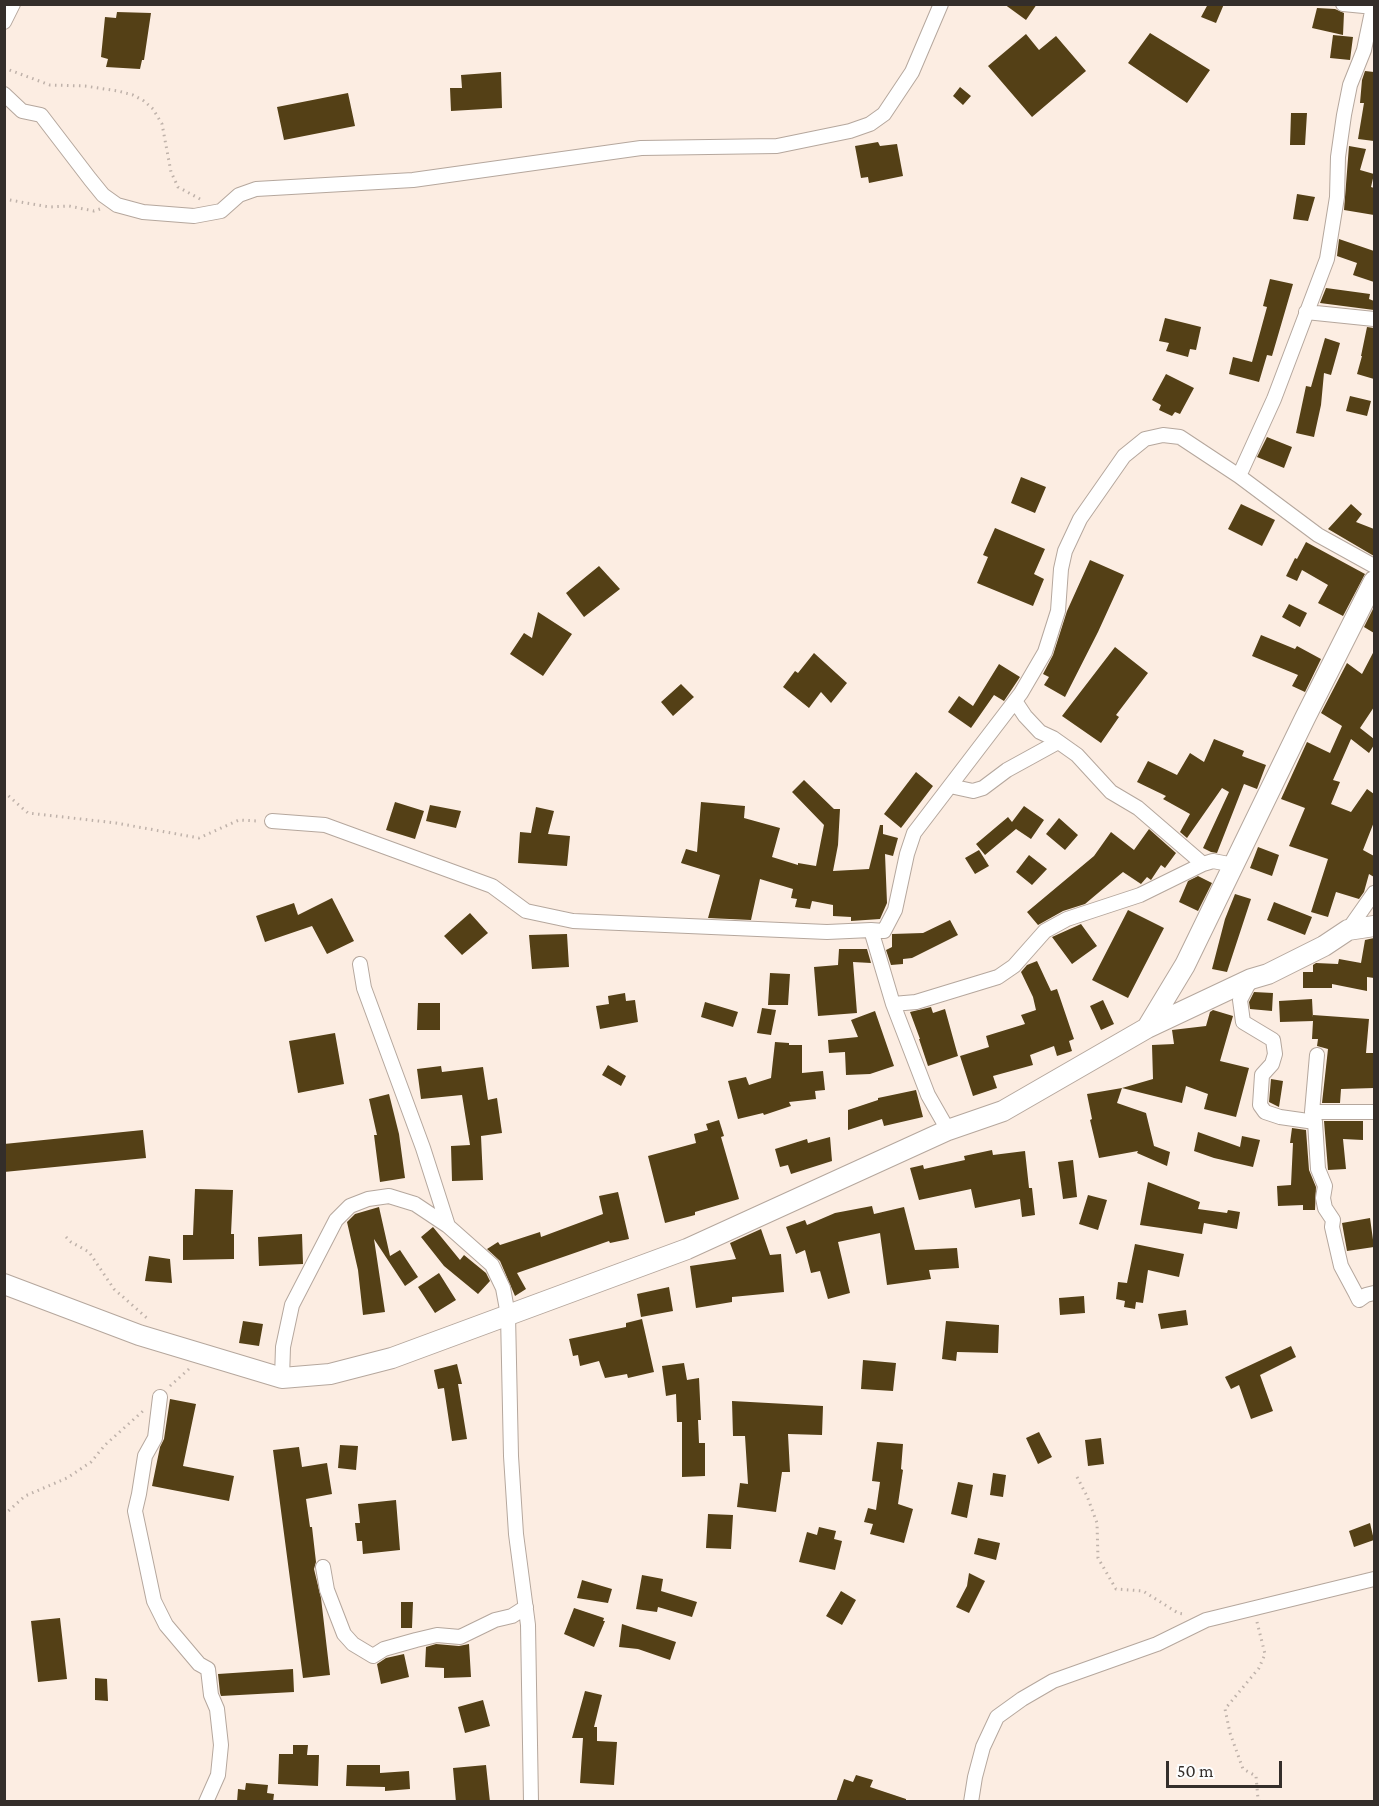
<!DOCTYPE html>
<style>
body{margin:0}
#map{position:relative;width:1379px;height:1806px;overflow:hidden;background:#fcede2;font-family:"Crimson Pro",serif}
canvas{display:block}
.frame{position:absolute;inset:0;border:6px solid #342e2a;pointer-events:none}
.scale{position:absolute;left:1166px;top:1761px;width:116px;height:27px;box-sizing:border-box;border:3px solid #342e2a;border-top:0;padding-left:8px;font-size:18px;line-height:21px;white-space:nowrap;color:#342e2a;-webkit-text-stroke:4px #fdfdfd;paint-order:stroke}
</style>
<div id="map">
<canvas width="1379" height="1806"></canvas>
<div class="frame"></div>
<div class="scale">50 m</div>
</div>
<script>
const ctx = document.querySelector('canvas').getContext('2d');
ctx.lineJoin = 'round';
function fill(path, color) { ctx.fillStyle = color; ctx.fill(path, 'evenodd'); }
const toPath = rows => new Path2D(rows.map(r => 'M' + r).join(''));
function trace(path, color, width, dash) { ctx.strokeStyle = color; ctx.lineWidth = width; ctx.lineCap = dash ? 'butt' : 'round'; ctx.setLineDash(dash || []); ctx.stroke(path); }
fill(toPath([
 [1004,4,1037,4,1026,20],
 [1208,4,1224,4,1216,23,1201,17],
 [1317,8,1335,9,1344,13,1343,35,1312,28],
 [117,12,151,13,144,60,142,60,140,69,106,67,108,59,101,57,105,17,116,18],
 [1150,33,1210,70,1187,103,1128,63],
 [1026,34,1039,50,1056,36,1086,71,1032,117,988,66],
 [1333,35,1353,37,1350,60,1330,58],
 [1365,71,1374,72,1374,141,1358,139,1364,103,1360,103,1362,80],
 [501,72,502,108,451,111,450,88,462,88,461,75],
 [960,87,971,96,963,105,953,96],
 [348,93,355,126,284,140,277,107],
 [1291,113,1307,113,1305,145,1290,145],
 [878,142,880,146,897,144,903,176,869,183,868,177,861,178,855,146],
 [1349,146,1366,149,1360,170,1374,174,1371,187,1374,188,1374,215,1344,210],
 [1297,194,1315,197,1308,221,1293,219],
 [1339,239,1374,251,1374,282,1353,275,1357,263,1337,256],
 [1270,279,1293,284,1272,356,1267,355,1259,382,1229,374,1233,357,1252,362,1267,307,1263,306],
 [1326,288,1370,294,1369,299,1374,301,1374,310,1320,303],
 [1165,318,1201,327,1196,350,1190,349,1188,357,1166,351,1169,343,1159,341],
 [1367,327,1374,328,1374,379,1357,374,1362,356,1361,356],
 [1325,338,1340,343,1331,375,1324,373,1321,405,1314,437,1296,433,1306,386,1311,387],
 [1166,374,1194,388,1180,414,1175,412,1172,416,1159,410,1161,405,1152,400],
 [1350,396,1371,401,1367,416,1346,411],
 [1267,437,1292,447,1284,468,1257,457],
 [1021,477,1046,487,1035,513,1011,503],
 [1241,504,1275,520,1262,546,1228,529],
 [1351,504,1362,514,1356,522,1374,529,1374,556,1328,529],
 [995,528,1045,549,1034,574,1044,579,1033,606,977,583,988,557,983,555],
 [1306,542,1365,574,1343,616,1318,603,1328,585,1302,570,1297,581,1286,576,1295,558,1297,559],
 [1090,560,1124,575,1098,632,1065,697,1044,685,1049,677,1043,674,1053,655,1067,611],
 [599,566,620,589,584,617,566,593],
 [1289,604,1307,613,1300,627,1282,617],
 [1374,607,1374,633,1364,627],
 [538,612,572,634,543,676,510,654,524,633,532,638],
 [1261,635,1295,649,1297,646,1321,659,1305,692,1292,686,1298,675,1252,656],
 [1115,647,1148,673,1116,715,1119,717,1101,743,1062,716],
 [1374,651,1374,707,1360,728,1374,739,1374,745,1369,753,1351,739,1333,780,1340,782,1331,804,1351,812,1367,789,1374,794,1374,822,1363,850,1374,856,1374,877,1369,874,1364,892,1359,899,1336,892,1328,917,1311,912,1328,859,1289,846,1305,808,1281,799,1307,742,1330,753,1342,726,1321,713,1347,663,1362,674],
 [814,653,847,683,831,703,821,692,809,708,783,687,795,671,798,673],
 [999,664,1020,677,1004,701,994,695,971,728,948,712,959,696,973,706],
 [681,684,694,697,673,716,661,702],
 [1214,739,1244,751,1242,756,1266,765,1257,789,1244,784,1217,853,1211,852,1203,848,1229,792,1222,788,1187,838,1180,832,1190,814,1163,799,1166,796,1137,782,1148,761,1177,775,1190,753,1204,762],
 [916,772,933,786,901,828,884,814],
 [804,780,834,809,840,809,838,845,833,871,869,869,880,825,883,825,883,834,898,838,893,856,885,854,887,903,880,919,851,921,851,917,833,916,833,905,812,901,810,909,795,907,797,899,791,898,793,889,760,879,751,920,708,918,720,875,681,863,686,849,697,852,701,802,745,806,744,818,780,828,772,857,798,865,798,863,816,866,824,825,792,792],
 [395,802,424,811,415,839,386,830],
 [430,805,461,811,456,828,426,821],
 [1024,806,1044,820,1031,839,1016,829,985,855,976,844,1008,817,1012,822],
 [536,807,554,811,548,834,570,836,567,866,518,863,520,832,531,833],
 [1059,818,1078,835,1065,850,1046,834],
 [1149,829,1176,853,1165,868,1161,865,1151,880,1147,877,1141,884,1123,872,1085,904,1063,911,1038,925,1027,912,1094,856,1111,832,1134,850],
 [1258,847,1279,855,1272,876,1250,868],
 [979,850,989,866,975,874,965,858],
 [1029,855,1047,869,1032,885,1016,872],
 [1198,876,1212,883,1198,911,1179,902,1188,881],
 [1235,894,1251,899,1227,972,1212,969,1225,919],
 [332,898,354,941,327,954,312,926,265,942,256,916,294,903,298,915],
 [1274,902,1312,917,1305,935,1267,920],
 [1128,910,1164,928,1128,998,1092,980],
 [470,913,488,933,462,955,444,936],
 [950,920,958,935,912,958,903,959,903,964,891,965,886,950,892,947,892,934,923,933],
 [1081,924,1097,946,1072,964,1052,937],
 [567,934,569,967,532,969,529,935],
 [1374,938,1374,978,1367,977,1367,991,1332,984,1332,988,1303,988,1303,972,1313,972,1313,965,1316,963,1338,964,1339,959,1361,963,1365,940],
 [839,949,867,949,871,963,853,962,857,1013,818,1016,814,967,838,965],
 [1037,961,1051,991,1057,989,1074,1039,1069,1041,1072,1051,1057,1056,1054,1046,1030,1055,1033,1065,993,1076,997,1088,973,1096,960,1056,989,1047,986,1036,1025,1024,1021,1015,1036,1010,1033,997,1021,972,1027,965],
 [770,973,790,974,788,1005,768,1005],
 [1254,992,1273,993,1272,1011,1250,1009,1249,1002],
 [625,993,626,1001,635,1000,638,1022,600,1029,596,1006,609,1004,608,996],
 [1312,999,1313,1018,1313,1015,1369,1019,1366,1053,1374,1053,1374,1088,1341,1089,1340,1103,1322,1103,1328,1049,1317,1046,1318,1039,1312,1039,1313,1021,1280,1022,1279,1001],
 [1103,1000,1114,1024,1101,1030,1090,1006],
 [705,1002,738,1012,733,1027,701,1017],
 [418,1003,440,1003,440,1030,417,1030],
 [931,1007,933,1013,945,1009,958,1056,928,1066,919,1039,920,1039,910,1012],
 [762,1008,776,1010,771,1035,757,1033],
 [1213,1010,1233,1016,1220,1061,1249,1068,1236,1117,1204,1109,1208,1094,1186,1086,1182,1103,1122,1088,1117,1103,1146,1113,1154,1146,1170,1152,1167,1166,1137,1153,1138,1151,1099,1158,1090,1120,1092,1119,1087,1094,1122,1088,1153,1079,1152,1045,1174,1044,1172,1030,1206,1026,1210,1012],
 [875,1011,894,1066,870,1074,846,1075,845,1052,829,1053,828,1040,858,1037,851,1020],
 [335,1033,344,1084,298,1093,289,1041],
 [775,1042,789,1043,789,1045,802,1045,802,1073,823,1071,825,1090,815,1091,816,1099,789,1102,791,1106,764,1115,763,1113,738,1119,728,1081,746,1077,749,1085,771,1078],
 [608,1065,626,1076,621,1086,602,1075],
 [441,1066,442,1072,483,1067,488,1100,497,1098,502,1133,481,1136,483,1180,452,1181,451,1146,470,1145,462,1095,421,1099,417,1069],
 [1271,1079,1283,1081,1279,1107,1269,1102],
 [916,1090,923,1117,884,1126,882,1119,848,1130,848,1110,878,1100,878,1098],
 [389,1094,399,1134,405,1178,380,1182,374,1135,377,1135,369,1099],
 [719,1120,724,1136,721,1137,739,1199,695,1212,695,1215,665,1223,648,1156,696,1143,694,1134,708,1130,706,1124],
 [1324,1121,1363,1121,1363,1140,1343,1139,1346,1169,1328,1170],
 [1292,1128,1306,1130,1309,1170,1316,1187,1315,1210,1303,1210,1303,1205,1278,1206,1277,1186,1291,1185,1293,1143,1290,1143],
 [143,1130,146,1158,4,1172,4,1144],
 [1198,1132,1240,1147,1242,1136,1260,1140,1253,1167,1214,1158,1194,1151],
 [830,1137,832,1161,791,1174,788,1165,780,1167,775,1149,807,1139,808,1143],
 [992,1150,993,1155,1025,1151,1029,1188,1032,1188,1035,1215,1022,1217,1020,1199,975,1208,971,1189,919,1200,910,1168,923,1165,924,1169,965,1160,964,1156],
 [1073,1160,1077,1197,1063,1199,1058,1162],
 [1148,1182,1200,1202,1198,1209,1227,1213,1228,1210,1240,1212,1237,1229,1204,1223,1202,1234,1140,1225],
 [195,1189,233,1190,231,1234,234,1234,234,1259,183,1260,183,1235,193,1235],
 [618,1192,629,1239,610,1243,609,1241,517,1273,526,1289,515,1296,500,1261,487,1249,498,1242,500,1245,540,1232,541,1237,603,1214,599,1196],
 [1088,1195,1107,1200,1098,1230,1079,1224],
 [872,1206,874,1214,904,1207,915,1250,957,1248,959,1268,929,1270,931,1279,887,1285,880,1233,838,1242,850,1293,828,1299,820,1271,811,1273,805,1250,796,1254,786,1227,805,1220,807,1225,835,1213],
 [379,1207,390,1256,400,1250,418,1277,405,1286,374,1239,385,1312,363,1315,358,1270,347,1222,355,1214],
 [1370,1218,1374,1247,1347,1251,1342,1223],
 [433,1227,460,1260,464,1255,486,1273,490,1281,478,1294,444,1266,421,1237],
 [761,1229,770,1255,781,1254,784,1292,732,1297,732,1302,696,1308,690,1266,736,1259,730,1243],
 [302,1234,303,1264,259,1266,258,1237],
 [1135,1244,1184,1254,1179,1277,1148,1270,1143,1303,1136,1302,1135,1309,1124,1307,1125,1301,1116,1299,1118,1282,1127,1283],
 [149,1256,170,1259,172,1283,145,1281],
 [439,1273,456,1300,435,1313,418,1287],
 [669,1287,673,1311,641,1317,637,1294],
 [1084,1296,1085,1313,1060,1315,1059,1298],
 [1186,1310,1188,1325,1161,1329,1158,1314],
 [642,1319,654,1372,628,1378,627,1374,605,1378,599,1361,580,1366,578,1355,573,1356,569,1339,626,1327,626,1323],
 [243,1321,263,1324,259,1346,239,1343],
 [946,1321,999,1325,998,1353,957,1352,956,1361,942,1359],
 [1291,1346,1296,1357,1260,1375,1273,1411,1251,1419,1239,1385,1231,1389,1225,1377],
 [863,1360,896,1363,893,1391,861,1389],
 [684,1363,687,1380,699,1378,701,1420,698,1420,699,1443,705,1443,705,1476,682,1477,682,1422,677,1422,676,1394,666,1396,662,1366],
 [457,1364,462,1384,458,1384,467,1439,452,1441,444,1388,438,1389,434,1370],
 [170,1399,196,1404,183,1466,234,1476,229,1501,152,1486,160,1447,164,1439],
 [732,1401,823,1406,822,1435,788,1434,790,1472,782,1472,776,1512,737,1507,740,1483,748,1484,745,1436,733,1436],
 [1039,1432,1052,1457,1038,1464,1026,1438],
 [1101,1438,1104,1464,1088,1466,1085,1440],
 [877,1442,903,1444,901,1469,903,1470,898,1504,913,1509,904,1543,870,1534,873,1524,864,1522,868,1508,876,1510,880,1482,872,1481],
 [340,1445,358,1446,356,1470,338,1468],
 [299,1447,302,1467,327,1463,332,1494,306,1499,310,1527,312,1527,316,1562,314,1569,321,1598,330,1675,303,1678,273,1450],
 [993,1473,1006,1475,1003,1497,990,1495],
 [958,1482,973,1485,967,1518,951,1514],
 [396,1500,400,1550,363,1554,362,1541,357,1541,355,1523,360,1523,358,1504],
 [708,1514,733,1515,731,1549,706,1548],
 [1370,1523,1374,1540,1354,1547,1349,1531],
 [819,1527,836,1531,834,1539,842,1541,835,1570,799,1562,807,1532,817,1535],
 [978,1538,1000,1543,996,1560,974,1554],
 [969,1573,985,1581,969,1613,956,1607,967,1586],
 [642,1575,663,1579,661,1591,697,1602,692,1617,658,1607,657,1612,636,1609],
 [582,1580,612,1589,608,1603,577,1598],
 [841,1591,856,1600,842,1625,826,1616],
 [401,1602,413,1602,412,1628,401,1628],
 [574,1608,604,1618,603,1621,605,1621,594,1647,564,1634],
 [60,1618,67,1679,38,1682,31,1621],
 [622,1624,676,1642,670,1660,638,1649,619,1647],
 [436,1644,459,1646,469,1644,471,1677,444,1678,444,1668,425,1667,426,1647],
 [404,1654,409,1677,381,1684,377,1664,386,1658],
 [293,1669,294,1692,221,1696,220,1693,218,1674],
 [95,1678,107,1679,108,1701,95,1700],
 [585,1691,602,1695,594,1727,597,1727,597,1741,617,1742,614,1785,580,1783,583,1738,572,1738],
 [483,1700,490,1726,465,1733,458,1707],
 [293,1745,308,1745,307,1755,319,1755,318,1786,278,1784,279,1754,293,1754],
 [347,1765,380,1765,380,1773,409,1771,410,1789,385,1791,385,1787,346,1786],
 [486,1765,490,1802,456,1802,453,1768],
 [856,1775,873,1780,870,1787,906,1799,906,1802,836,1802,844,1779,853,1782],
 [246,1783,268,1785,267,1793,274,1794,273,1802,237,1802,238,1789,245,1790]
]), '#544016');
const street = toPath([
 [1343,4,1374,7],
 [4,22,13,4],
 [4,94,22,111,41,115,90,179,103,195,117,205,143,212,194,216,221,211,239,195,256,189,413,180,641,148,777,146,850,131,870,124,884,114,912,72,941,4],
 [1306,312,1374,319],
 [1239,476,1274,399,1327,259,1337,197,1338,157,1344,115,1350,85,1364,50,1373,7],
 [1015,701,1025,716,1040,732,1053,738,1077,755,1111,792,1138,808,1203,864],
 [950,786,973,791,983,788,1007,770,1058,742],
 [272,821,325,825,492,886,526,911,573,921,827,932,871,930],
 [1348,930,1374,893],
 [360,964,364,988,423,1148,448,1226],
 [1251,979,1240,1000,1243,1022,1273,1040,1275,1054,1272,1064,1262,1075,1260,1105,1265,1112,1280,1117,1315,1122],
 [893,1004,916,1002,998,977,1014,966,1045,931,1067,919,1140,895,1203,864,1213,861,1234,865],
 [1317,1055,1312,1112,1315,1122,1318,1169,1325,1186,1323,1198,1325,1208,1333,1220,1332,1227,1341,1266,1356,1294,1359,1300,1366,1295,1374,1293],
 [1312,1112,1374,1112],
 [948,1130,928,1095,893,1004,871,930,884,931,895,910,907,854,914,833,1021,693,1045,652,1058,611,1061,569,1065,551,1080,519,1124,456,1145,439,1163,435,1180,437,1239,476,1318,535,1374,566],
 [282,1378,283,1347,292,1305,336,1220,350,1206,368,1199,389,1196,415,1204,448,1226,492,1265,503,1288,508,1315,511,1456,516,1534,528,1625,531,1802],
 [160,1397,155,1438,145,1456,139,1494,135,1511,154,1601,166,1625,199,1664,208,1669,211,1695,217,1709,221,1745,218,1775,206,1802],
 [323,1567,327,1590,344,1634,353,1644,373,1656,384,1649,416,1640,437,1635,460,1637,495,1620,512,1616,526,1607],
 [971,1802,975,1777,983,1747,997,1717,1022,1699,1053,1681,1157,1644,1206,1620,1374,1579]
]);
const secondary = toPath([
 [1147,1028,1185,965,1305,718,1374,581],
 [4,1284,139,1335,282,1378,330,1374,392,1358,687,1249,948,1130,1003,1111,1147,1028,1251,979,1268,974,1324,946,1348,930,1374,926]
]);
trace(street, '#b5a79d', 16);
trace(secondary, '#b5a79d', 22);
trace(toPath([
 [4,68,50,85,85,86,118,91,133,95,144,101,153,109,162,124,171,172,178,187,200,199],
 [4,199,49,207,69,206,94,211,100,209],
 [4,792,28,813,116,823,199,838,239,820,258,821],
 [66,1237,71,1242,89,1252,114,1289,148,1319],
 [170,1386,189,1369],
 [1077,1477,1087,1496,1097,1523,1098,1558,1116,1589,1143,1591,1178,1613,1184,1614],
 [4,1515,25,1496,67,1478,91,1462,105,1445,143,1411],
 [1257,1622,1265,1654,1259,1668,1225,1709,1230,1733,1243,1769,1256,1776,1258,1799,1260,1802]
]), '#bfb2aa', 3, [1.5, 4.5]);
trace(street, '#fff', 14);
trace(secondary, '#fff', 20);
</script>
